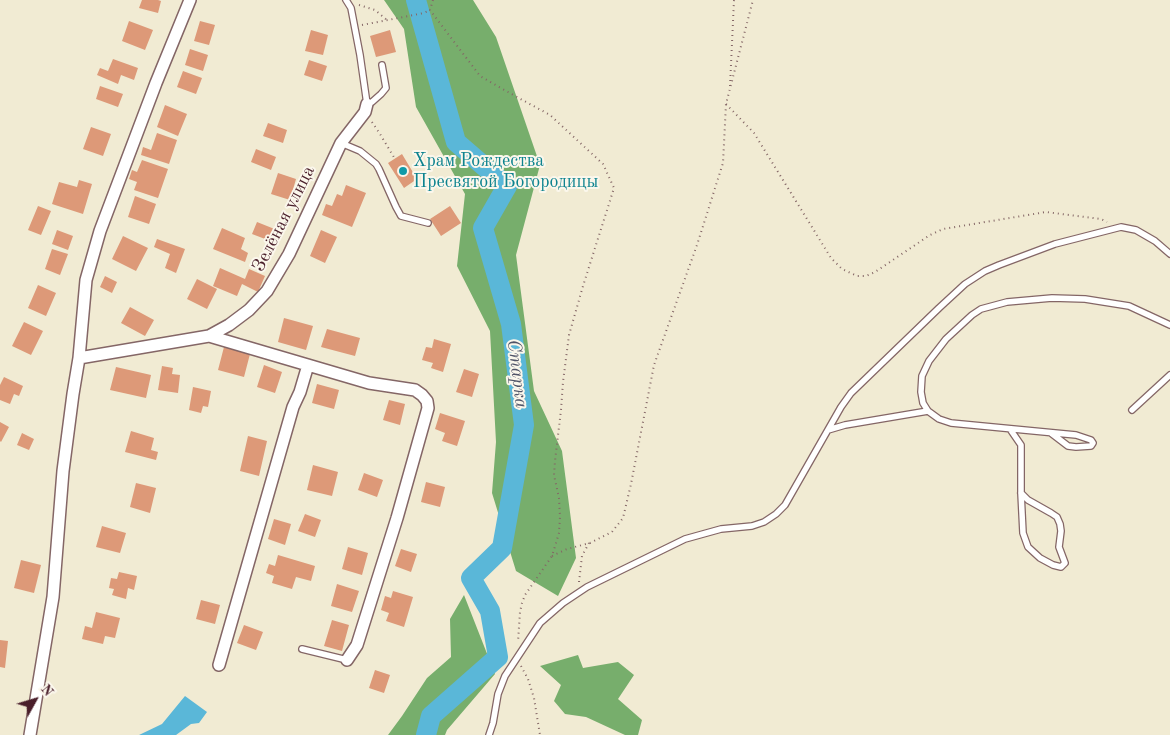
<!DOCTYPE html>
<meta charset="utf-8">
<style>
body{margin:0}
#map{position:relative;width:1170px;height:735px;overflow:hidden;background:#f1ebd3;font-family:"Old Standard TT",serif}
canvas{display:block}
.north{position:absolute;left:10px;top:675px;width:50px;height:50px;-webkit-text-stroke:4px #fbf7ec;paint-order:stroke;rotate:51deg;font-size:14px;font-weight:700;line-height:20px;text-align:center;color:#4a1f2b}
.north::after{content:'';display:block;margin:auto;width:18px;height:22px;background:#4a1f2b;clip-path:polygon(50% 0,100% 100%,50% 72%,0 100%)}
</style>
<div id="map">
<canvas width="1170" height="735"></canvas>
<div class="north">N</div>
</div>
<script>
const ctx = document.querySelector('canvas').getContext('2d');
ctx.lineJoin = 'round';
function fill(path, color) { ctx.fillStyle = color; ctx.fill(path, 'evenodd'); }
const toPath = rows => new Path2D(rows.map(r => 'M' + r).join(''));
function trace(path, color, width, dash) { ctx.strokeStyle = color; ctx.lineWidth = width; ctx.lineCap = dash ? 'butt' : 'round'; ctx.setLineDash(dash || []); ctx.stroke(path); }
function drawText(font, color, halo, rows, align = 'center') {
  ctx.font = font + ' "Old Standard TT",serif'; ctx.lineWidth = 4; ctx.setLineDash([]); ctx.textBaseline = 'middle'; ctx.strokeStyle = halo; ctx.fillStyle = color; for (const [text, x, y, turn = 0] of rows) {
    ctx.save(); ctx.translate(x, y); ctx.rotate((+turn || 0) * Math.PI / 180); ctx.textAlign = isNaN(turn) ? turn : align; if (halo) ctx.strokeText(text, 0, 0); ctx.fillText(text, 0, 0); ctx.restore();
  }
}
fill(toPath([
 [384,0,473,0,496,37,540,165,516,255,534,391,562,451,576,558,558,596,516,571,492,493,496,442,490,331,457,266,465,194,416,107,404,29],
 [464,595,495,674,447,730,445,735,388,735,402,716,427,678,451,657,450,619],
 [578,655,583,668,618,662,634,675,618,699,642,720,638,735,625,735,586,717,565,714,554,701,561,685,540,666]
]), '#77ae6c');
fill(toPath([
 [185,696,207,712,199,723,191,724,176,735,139,735,162,724]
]), '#5ab7d8');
trace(toPath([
 [416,0,456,142,507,186,483,228,511,324,524,425,502,548,471,578,490,611,498,657,431,716,426,735]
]), '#5ab7d8', 20);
fill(toPath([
 [142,0,158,0,161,1,158,13,139,8],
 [129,21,153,30,145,50,122,41],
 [200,21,215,25,209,45,194,41],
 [311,30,328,35,323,55,305,51],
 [390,30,396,52,376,57,370,36],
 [190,49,208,55,203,71,185,65],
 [113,59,138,68,134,80,121,75,118,84,97,75,100,68,108,71],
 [309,60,327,66,322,81,304,75],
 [183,71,202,78,196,94,177,87],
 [100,86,123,94,118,107,96,99],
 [165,105,187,114,178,136,157,127],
 [268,123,287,130,283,143,263,136],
 [91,127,111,134,103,156,83,149],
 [157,133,177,140,169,164,141,155,143,147,151,150],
 [256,149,276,157,271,170,251,162],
 [402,154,417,179,404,188,388,163],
 [142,160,168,169,158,198,134,190,137,182,129,179,132,170,137,172],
 [278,173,296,179,290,200,271,194],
 [79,180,92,184,83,214,52,204,59,182,77,187],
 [346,185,366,193,352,227,322,215,326,204,332,206,337,194,342,196],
 [135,196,156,204,149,224,128,217],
 [38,206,51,211,41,235,28,230],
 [450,206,461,223,441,236,430,219],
 [257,222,277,230,273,242,252,234],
 [222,228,245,238,241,249,248,253,245,262,213,249],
 [57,230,73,236,68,250,52,244],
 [321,230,337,237,325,263,310,256],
 [123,236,148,248,136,271,112,259],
 [157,239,185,249,176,273,165,268,170,254,154,247],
 [52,249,68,254,60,275,45,269],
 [220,268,245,279,249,269,265,276,258,292,242,284,237,296,213,286],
 [105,276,117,282,112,293,100,287],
 [197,279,217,289,207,309,187,299],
 [38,285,56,293,46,316,28,308],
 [130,307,154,320,145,336,121,323],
 [284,318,313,326,306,350,278,342],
 [24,322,43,331,31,355,12,346],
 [327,329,360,338,355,356,321,347],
 [434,339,451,344,443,372,431,368,433,363,422,360,426,347,432,348],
 [224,347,250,354,244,377,218,370],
 [264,365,282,372,275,393,257,387],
 [162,366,173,368,172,374,180,375,178,393,158,390],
 [116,367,151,375,146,398,110,390],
 [464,369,479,374,472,397,456,392],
 [4,377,23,386,19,396,14,394,10,404,0,400,0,385],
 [317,384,339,390,334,409,312,403],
 [193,387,211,391,208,407,203,406,201,413,189,410],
 [389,400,405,404,400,425,383,420],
 [440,413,465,421,457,446,442,441,445,433,435,429],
 [0,422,9,427,1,442,0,441],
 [131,431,154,438,151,450,158,452,156,460,125,452],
 [22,433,34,439,29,450,17,445],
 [248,436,267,441,259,476,240,471],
 [313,465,338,472,332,496,307,490],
 [364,473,383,480,377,497,358,490],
 [426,482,445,487,440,507,421,502],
 [136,483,156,488,150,513,130,507],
 [305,514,321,520,315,537,298,531],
 [274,519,291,524,285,545,268,539],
 [102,526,126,533,120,553,96,547],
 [348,547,368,553,362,575,342,569],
 [401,549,417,554,411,572,395,566],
 [278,555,315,566,311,581,296,577,292,589,272,583,274,576,266,573,269,564,275,566],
 [21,560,41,565,34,593,14,588],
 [119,572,137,576,134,590,128,588,126,599,112,595,114,589,109,588,111,578,117,579],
 [337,584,359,591,352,612,331,606],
 [393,591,413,597,404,627,386,621,389,613,381,610,385,596,391,598],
 [201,600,220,605,215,624,196,619],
 [96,612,120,618,115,638,105,636,103,644,82,639,85,626,92,628],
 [332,620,349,625,342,651,324,646],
 [244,625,263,632,256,650,237,643],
 [0,640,8,641,5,668,0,667],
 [375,670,390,675,384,693,369,688]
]), '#dd9978');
const lane = toPath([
 [346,0,351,8,360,55,367,104,372,102,381,94,386,88,382,65],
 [341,143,360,151,376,164,379,169,396,207,401,216,428,223],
 [1132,410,1170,375],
 [1010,429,1021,445,1021,493,1023,533,1028,547,1040,558,1053,565,1061,567,1065,563,1059,547,1061,531,1060,524,1057,517,1051,513,1028,500,1021,493],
 [828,430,845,425,928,411],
 [1051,433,1068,446,1076,447,1091,446,1093,443,1091,440,1076,435,951,423,939,419,928,411,923,403,921,392,922,376,929,361,946,339,972,315,981,309,1007,302,1052,298,1085,299,1129,306,1170,325],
 [302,649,347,660],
 [489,735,493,723,498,694,505,676,540,623,563,603,587,587,685,539,721,529,752,526,764,522,776,514,785,505,841,407,851,393,939,308,965,284,985,271,999,265,1055,244,1121,227,1136,230,1155,241,1170,254]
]);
const street = toPath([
 [209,336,369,383,415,390,422,395,427,401,428,408,397,518,357,645,347,660],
 [79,358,209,336,229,325,249,310,267,291,289,254,341,143,365,112,367,104],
 [219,665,293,407,300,392,308,365],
 [30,735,53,597,63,471,73,394,79,358,86,280,100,231,156,83,190,0]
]);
trace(lane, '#846666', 8);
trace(street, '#846666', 14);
trace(toPath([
 [433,0,430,10,480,76,515,96,550,115,603,164,614,188,583,286,569,335,563,382,561,410,555,461,554,475,559,498,560,517,559,533,552,556,525,595,522,603,520,612,518,642],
 [359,5,375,10,387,20],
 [362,25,424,13,430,10],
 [730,86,734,0],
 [726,104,754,133,831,258,842,269,857,276,866,276,875,272,930,235,943,229,1046,212,1101,219,1107,222],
 [372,122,380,134,395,159],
 [552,556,567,549,590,543,612,532,623,518,631,484,654,365,697,245,723,163,726,104,753,0],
 [579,582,582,556,589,543],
 [521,666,528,679,534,698,540,735]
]), '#846666', 2, [1, 4]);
trace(lane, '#fff', 5.5);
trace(street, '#fff', 11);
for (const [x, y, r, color] of [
 [403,171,5,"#0f9aa8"]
]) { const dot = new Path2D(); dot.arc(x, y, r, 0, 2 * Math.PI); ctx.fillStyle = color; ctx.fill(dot); trace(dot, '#fbf7ec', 2); }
drawText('18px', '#0d838f', '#fbf7ec', [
 ["Храм Рождества",413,161],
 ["Пресвятой Богородицы",413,182]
], 'left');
drawText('18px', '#4a1f2b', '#fbf7ec', [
 ["Зелёная улица",284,219,-63]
]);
drawText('italic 19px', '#505468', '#fbf7ec', [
 ["Старка",517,374,83]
]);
</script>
